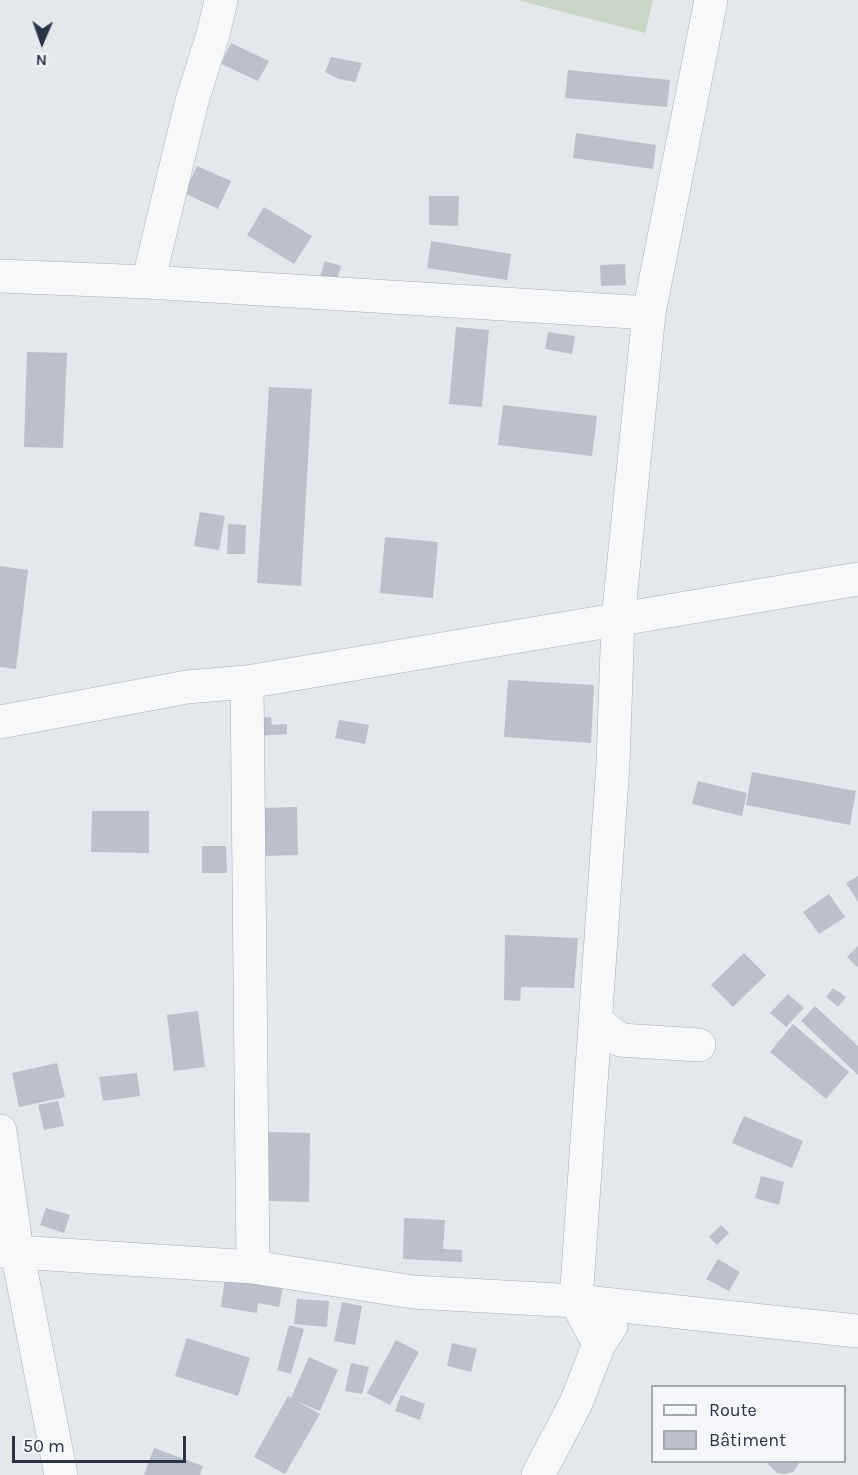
<!DOCTYPE html>
<meta charset="utf-8">
<style>
body{margin:0}
#map{position:relative;width:858px;height:1475px;overflow:hidden;background:#e4e7ec;font-family:Karla,sans-serif}
canvas{display:block}
.legend{position:absolute;left:651px;top:1385px;width:195px;height:78px;box-sizing:border-box;background:#f4f6f9;border:2px solid #a4a8b1;margin:0;padding:8px 10px;list-style:none;font-size:18px;color:#2b3445}
.legend li{display:flex;align-items:center;gap:12px;height:30px}
.legend b{width:30px;border:2px solid #a4a8b1}
.north{position:absolute;left:12px;top:12px;width:60px;height:60px;-webkit-text-stroke:4px #f4f6f9;paint-order:stroke;rotate:182deg;font-size:16px;font-weight:700;line-height:24px;text-align:center;color:#2b3445}
.north::after{content:'';display:block;margin:auto;width:21px;height:27px;background:#2b3445;clip-path:polygon(50% 0,100% 100%,50% 72%,0 100%)}
.scale{position:absolute;left:12px;top:1436px;width:174px;height:27px;box-sizing:border-box;border:3px solid #2b3445;border-top:0;padding-left:8px;font-size:18px;line-height:21px;white-space:nowrap;color:#2b3445;-webkit-text-stroke:4px #f4f6f9;paint-order:stroke}
</style>
<div id="map">
<canvas width="858" height="1475"></canvas>
<ul class="legend">
<li><b style="height:8px;background:#f7f8fa"></b>Route</li>
<li><b style="height:16px;background:#bbc0ca"></b>Bâtiment</li>
</ul>
<div class="north">N</div>
<div class="scale">50 m</div>
</div>
<script>
const ctx = document.querySelector('canvas').getContext('2d');
ctx.lineJoin = 'round';
function fill(path, color) { ctx.fillStyle = color; ctx.fill(path, 'evenodd'); }
const toPath = rows => new Path2D(rows.map(r => 'M' + r).join(''));
function trace(path, color, width, dash) { ctx.strokeStyle = color; ctx.lineWidth = width; ctx.lineCap = dash ? 'butt' : 'round'; ctx.setLineDash(dash || []); ctx.stroke(path); }
fill(toPath([
 [517,0,653,0,645,33]
]), '#c9d6c5');
fill(toPath([
 [231,43,269,61,258,81,221,64],
 [331,57,362,63,355,82,339,79,325,72],
 [568,70,670,80,667,107,565,98],
 [576,133,656,145,653,169,573,158],
 [197,166,231,181,218,209,184,193],
 [429,196,459,196,458,226,429,225],
 [264,207,312,236,294,264,247,235],
 [431,241,511,254,507,280,427,268],
 [325,261,341,266,336,282,320,277],
 [625,264,626,285,601,286,600,265],
 [456,327,489,330,482,407,449,404],
 [548,332,575,336,572,354,545,349],
 [27,352,67,353,63,448,24,447],
 [269,387,312,389,301,586,257,583],
 [503,405,597,416,592,456,498,445],
 [200,512,225,516,219,550,194,546],
 [228,524,246,525,245,554,227,554],
 [385,537,438,542,433,598,380,593],
 [0,566,28,570,16,669,0,667],
 [508,680,594,685,591,743,504,737],
 [271,717,272,725,287,724,287,734,256,736,255,718],
 [339,720,369,725,365,744,335,738],
 [752,772,856,791,850,825,746,805],
 [698,781,747,793,742,816,692,804],
 [297,807,298,855,261,856,259,808],
 [92,811,149,811,149,853,91,852],
 [202,846,226,846,227,873,202,873],
 [858,876,858,902,846,883],
 [829,894,845,917,819,934,803,912],
 [505,935,578,938,574,988,521,987,520,1001,504,1000],
 [858,946,858,966,857,967,847,957],
 [744,953,766,975,733,1007,711,985],
 [833,988,846,997,838,1007,826,997],
 [788,994,804,1008,786,1027,770,1013],
 [815,1006,858,1046,858,1075,801,1021],
 [198,1011,205,1067,174,1071,167,1015],
 [793,1024,849,1072,826,1099,770,1052],
 [57,1063,65,1097,19,1107,12,1073],
 [137,1073,140,1096,103,1101,99,1077],
 [58,1101,64,1126,44,1130,38,1105],
 [744,1116,803,1141,792,1168,732,1143],
 [268,1132,310,1133,309,1202,268,1201,269,1179,258,1179],
 [761,1176,784,1182,779,1205,755,1198],
 [46,1208,70,1215,64,1233,40,1225],
 [404,1218,445,1220,443,1249,462,1250,462,1262,403,1259],
 [721,1225,729,1233,717,1245,709,1237],
 [718,1259,740,1272,729,1291,706,1279],
 [225,1278,283,1287,279,1307,258,1303,257,1313,221,1307],
 [297,1299,329,1301,327,1327,294,1324],
 [342,1302,362,1306,355,1345,334,1341],
 [289,1325,304,1329,291,1374,277,1370],
 [187,1338,250,1358,238,1396,175,1376],
 [396,1340,419,1352,390,1405,367,1393],
 [452,1343,477,1349,471,1372,447,1366],
 [309,1357,338,1370,320,1411,296,1401,320,1414,285,1474,254,1457,288,1396,291,1398],
 [351,1363,369,1367,362,1394,345,1391],
 [401,1395,425,1404,420,1420,395,1411],
 [154,1448,203,1466,200,1475,144,1475],
 [766,1462,800,1462,793,1472,785,1474,777,1473]
]), '#bbc0ca');
const minor = toPath([
 [0,276,148,282,649,313],
 [148,282,192,101,214,31,221,0],
 [247,682,253,1267],
 [0,722,187,687,247,682,858,579],
 [596,1021,620,1040,699,1045],
 [0,1131,17,1251,61,1475],
 [0,1251,253,1267,413,1292,576,1301,858,1331],
 [599,1344,576,1301,613,764,618,620,649,313,711,0],
 [538,1475,576,1403,599,1344,611,1326]
]);
trace(minor, '#a9aeb7', 34);
trace(minor, '#f7f8fa', 33);
</script>
